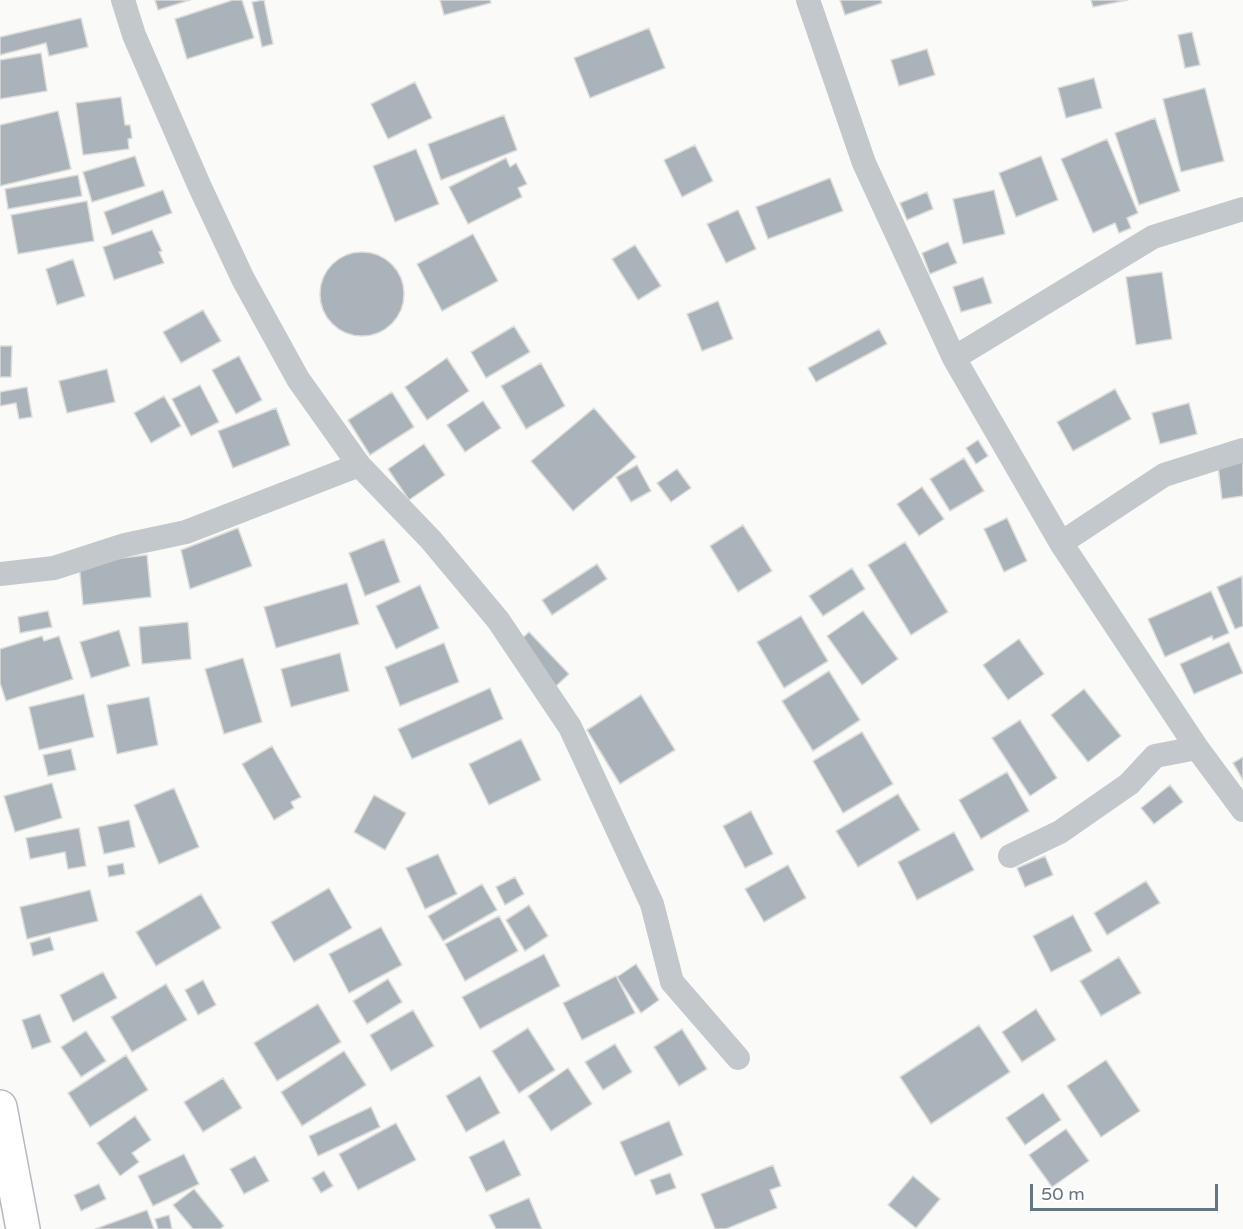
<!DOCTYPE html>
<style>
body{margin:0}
#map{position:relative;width:1243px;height:1229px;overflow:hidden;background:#fafaf8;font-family:"Varela Round",sans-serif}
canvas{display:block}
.scale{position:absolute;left:1030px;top:1184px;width:188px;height:27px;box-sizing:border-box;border:3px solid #657683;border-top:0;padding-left:8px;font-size:18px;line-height:21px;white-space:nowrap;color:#657683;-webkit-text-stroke:4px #fff;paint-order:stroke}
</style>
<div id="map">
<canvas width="1243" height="1229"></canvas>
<div class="scale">50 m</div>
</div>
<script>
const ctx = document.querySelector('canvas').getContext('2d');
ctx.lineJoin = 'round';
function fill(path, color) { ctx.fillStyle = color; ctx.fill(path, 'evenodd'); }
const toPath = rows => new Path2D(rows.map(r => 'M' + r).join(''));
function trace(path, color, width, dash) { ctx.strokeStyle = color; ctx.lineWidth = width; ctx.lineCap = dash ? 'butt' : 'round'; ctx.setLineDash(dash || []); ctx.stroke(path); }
const building = toPath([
 [155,0,190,0,158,10,155,0],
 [233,0,242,0,254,38,187,59,175,19,233,0],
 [264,0,273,44,262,47,252,2,264,0],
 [440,0,490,0,491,3,444,15,440,0],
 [840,0,881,0,882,3,845,15,840,0],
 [1091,0,1128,0,1093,7,1091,0],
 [81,18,88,47,49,56,46,43,0,55,0,37,81,18],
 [649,28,665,68,590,98,574,58,649,28],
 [1192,32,1200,65,1185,68,1178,35,1192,32],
 [927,49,935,75,899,86,891,60,927,49],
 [41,53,47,91,0,99,0,60,41,53],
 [1094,78,1102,108,1066,118,1058,88,1094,78],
 [415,82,432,118,388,139,371,104,415,82],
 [1205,88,1224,161,1181,172,1163,99,1205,88],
 [121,97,125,125,130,125,132,138,128,139,129,149,83,155,76,103,121,97],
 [58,111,71,169,0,186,0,125,58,111],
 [504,115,517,150,441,180,428,144,504,115],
 [1155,118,1180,191,1139,205,1115,133,1155,118],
 [1107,139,1138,213,1127,218,1131,228,1119,233,1115,223,1093,233,1061,159,1107,139],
 [695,145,713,181,682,197,664,160,695,145],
 [416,149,439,204,395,222,373,166,416,149],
 [135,156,145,186,92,202,83,172,135,156],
 [1041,156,1058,200,1016,217,999,173,1041,156],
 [506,158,510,167,516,163,527,184,518,188,522,197,468,224,449,187,506,158],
 [78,175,82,196,8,209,5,189,78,175],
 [830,178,843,211,768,239,756,207,830,178],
 [163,190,172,213,112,235,104,212,163,190],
 [994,190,1005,234,963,244,953,199,994,190],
 [927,192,933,209,907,220,900,203,927,192],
 [87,201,94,241,18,254,11,215,87,201],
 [738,210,756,249,726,263,707,224,738,210],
 [152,230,162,251,159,252,164,263,114,280,103,247,152,230],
 [473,234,498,281,442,311,417,264,473,234],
 [948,242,957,263,930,274,922,253,948,242],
 [635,245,661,286,638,300,612,259,635,245],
 '320 294a42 42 0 1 1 84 0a42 42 0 1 1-84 0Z',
 [73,259,85,296,57,305,46,269,73,259],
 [1162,272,1172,339,1136,345,1126,277,1162,272],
 [983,277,992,303,961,312,953,287,983,277],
 [718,301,733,339,702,351,687,314,718,301],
 [203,310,221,341,181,363,163,332,203,310],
 [514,326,530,352,486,378,471,352,514,326],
 [879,329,887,344,816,382,808,368,879,329],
 [0,346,12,346,11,377,0,377,0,346],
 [239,356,262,400,236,414,212,370,239,356],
 [447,358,469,391,427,420,405,387,447,358],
 [541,363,565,406,526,429,501,386,541,363],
 [107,369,115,402,67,413,59,381,107,369],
 [200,385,219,422,191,436,172,399,200,385],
 [27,387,32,417,19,419,16,403,0,406,0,392,27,387],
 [1115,389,1131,419,1073,451,1057,422,1115,389],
 [392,392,414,427,370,455,348,420,392,392],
 [164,396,181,426,151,443,134,413,164,396],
 [483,401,501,428,465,452,447,425,483,401],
 [1189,403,1197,434,1160,444,1152,413,1189,403],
 [276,408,290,445,233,468,218,431,276,408],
 [594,408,636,457,573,511,531,461,594,408],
 [978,440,988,456,976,464,966,448,978,440],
 [424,444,445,475,409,500,388,469,424,444],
 [964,458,984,491,950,511,930,479,964,458],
 [1243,462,1243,496,1222,499,1218,466,1243,462],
 [637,465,651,491,631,502,616,477,637,465],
 [677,469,691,488,671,502,657,483,677,469],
 [922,487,944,519,919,536,897,504,922,487],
 [1007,518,1027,561,1004,572,984,529,1007,518],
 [743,525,772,571,738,592,710,546,743,525],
 [238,528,252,566,190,589,181,550,238,528],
 [384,539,400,582,365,596,349,553,384,539],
 [905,542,948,612,911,635,868,565,905,542],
 [147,555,151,597,83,605,79,563,147,555],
 [597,564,607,579,552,615,542,600,597,564],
 [852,568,865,589,823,616,809,596,852,568],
 [1242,576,1243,626,1235,629,1217,587,1242,576],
 [347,583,359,624,276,648,264,607,347,583],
 [420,585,439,628,396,649,376,606,420,585],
 [1211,591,1229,633,1213,640,1212,636,1165,657,1148,619,1211,591],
 [48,611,52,627,20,633,18,617,48,611],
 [863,611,898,659,862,685,827,636,863,611],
 [801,616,828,661,784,688,757,642,801,616],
 [188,622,191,659,142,664,139,627,188,622],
 [119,630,130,666,91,678,80,642,119,630],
 [529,632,569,674,556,686,516,644,529,632],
 [42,636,44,641,59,636,73,679,6,701,0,683,0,649,42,636],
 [1019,639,1044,674,1008,700,983,665,1019,639],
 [1229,642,1243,673,1194,694,1180,664,1229,642],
 [444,643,459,682,400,706,385,667,444,643],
 [340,653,349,691,291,707,281,669,340,653],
 [243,658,262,722,224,734,205,669,243,658],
 [829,671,860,720,813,751,782,701,829,671],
 [490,688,503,719,412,759,398,729,490,688],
 [1084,689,1121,736,1088,762,1051,715,1084,689],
 [84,694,94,737,39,750,29,707,84,694],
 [641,695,675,750,620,784,587,730,641,695],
 [149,697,158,745,117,754,107,705,149,697],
 [1020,720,1057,778,1030,796,992,738,1020,720],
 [862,732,893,784,843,813,813,761,862,732],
 [521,739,541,780,489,805,469,764,521,739],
 [272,746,301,797,291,802,294,808,274,820,242,764,272,746],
 [71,749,76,770,48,776,43,755,71,749],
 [1243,757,1243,780,1233,763,1243,757],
 [1007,772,1029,811,981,839,959,800,1007,772],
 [52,783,62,818,15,832,4,796,52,783],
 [1170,785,1183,802,1154,824,1141,808,1170,785],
 [174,788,199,847,159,864,134,805,174,788],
 [898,794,920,830,858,867,836,831,898,794],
 [374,795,406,813,385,850,354,832,374,795],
 [751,811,773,854,745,868,723,826,751,811],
 [129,820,135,847,104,854,98,827,129,820],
 [79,828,86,866,68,869,65,852,30,859,26,838,79,828],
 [954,832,974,870,917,900,898,862,954,832],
 [438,854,457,894,425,909,406,868,438,854],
 [1045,856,1053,875,1025,887,1017,868,1045,856],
 [123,863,125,874,109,877,107,866,123,863],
 [788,865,806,898,764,922,745,889,788,865],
 [515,877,524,894,505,905,496,887,515,877],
 [1146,881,1160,903,1107,935,1094,913,1146,881],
 [482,884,497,910,443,941,428,916,482,884],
 [329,888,352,928,294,962,271,922,329,888],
 [90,890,98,921,27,939,20,907,90,890],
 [201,894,221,928,156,966,136,932,201,894],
 [529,905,548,936,525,951,506,920,529,905],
 [1073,915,1092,951,1051,972,1033,936,1073,915],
 [499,916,518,951,465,981,445,944,499,916],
 [381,927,402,965,349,993,329,954,381,927],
 [50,937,54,950,33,956,30,943,50,937],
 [544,954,560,986,480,1029,462,997,544,954],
 [1119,957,1141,993,1101,1016,1080,981,1119,957],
 [636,964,659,1000,641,1013,617,977,636,964],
 [103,972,117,998,73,1022,60,995,103,972],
 [616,976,635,1013,582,1040,563,1003,616,976],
 [388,979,402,1002,367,1024,353,1001,388,979],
 [203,980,216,1005,198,1015,185,990,203,980],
 [166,984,187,1020,132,1052,111,1017,166,984],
 [318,1004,341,1042,277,1081,254,1043,318,1004],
 [1036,1009,1056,1040,1022,1062,1002,1032,1036,1009],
 [413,1010,434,1046,391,1071,370,1035,413,1010],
 [40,1014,51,1042,32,1049,22,1020,40,1014],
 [979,1025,1010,1072,931,1124,900,1077,979,1025],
 [528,1028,555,1070,519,1093,492,1051,528,1028],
 [682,1029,707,1069,679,1086,654,1047,682,1029],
 [86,1031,106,1061,81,1077,61,1047,86,1031],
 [615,1044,632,1072,603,1090,585,1062,615,1044],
 [344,1051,366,1085,302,1126,281,1092,344,1051],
 [126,1055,148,1090,90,1127,68,1093,126,1055],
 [1106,1060,1140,1111,1101,1137,1067,1086,1106,1060],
 [568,1068,592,1104,551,1131,528,1096,568,1068],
 [480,1076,500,1113,466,1132,446,1096,480,1076],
 [223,1078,242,1108,203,1132,184,1102,223,1078],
 [1043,1093,1061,1120,1025,1145,1006,1118,1043,1093],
 [371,1107,380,1127,318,1156,309,1136,371,1107],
 [135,1116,151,1140,132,1153,139,1162,120,1176,97,1143,135,1116],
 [669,1121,683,1155,635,1176,620,1142,669,1121],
 [396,1123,416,1160,358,1190,339,1154,396,1123],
 [1066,1129,1089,1161,1052,1187,1029,1155,1066,1129],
 [504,1140,521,1175,486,1192,469,1157,504,1140],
 [184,1154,199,1184,153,1206,138,1176,184,1154],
 [255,1156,269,1181,244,1194,230,1169,255,1156],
 [773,1165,781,1186,770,1190,777,1208,726,1229,715,1229,701,1194,773,1165],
 [324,1171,333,1186,321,1193,312,1178,324,1171],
 [670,1173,676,1188,656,1195,650,1180,670,1173],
 [913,1176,940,1199,916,1228,888,1205,913,1176],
 [99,1184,106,1199,81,1211,74,1195,99,1184],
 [194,1189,224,1226,220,1229,193,1229,173,1205,194,1189],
 [529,1198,542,1229,496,1229,489,1215,529,1198],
 [147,1210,154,1229,95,1229,147,1210],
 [169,1215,172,1229,158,1229,155,1219,169,1215]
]);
fill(building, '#aab3b9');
trace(building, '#dcdcda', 1.5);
const secondary = toPath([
 [0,1107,23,1229]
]);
trace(secondary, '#b3babf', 36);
trace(toPath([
 [123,0,134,35,199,185,243,279,298,379,359,465,431,540,498,620,570,727,652,904,672,982,738,1058],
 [808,0,864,163,954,358,1061,543,1197,748,1243,810],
 [954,358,1153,237,1243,209],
 [1061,543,1164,475,1243,450],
 [0,574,54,568,125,545,186,532,359,465],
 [1010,856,1060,832,1129,784,1155,756,1197,748]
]), '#c3c8cc', 24);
trace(secondary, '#fff', 33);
</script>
